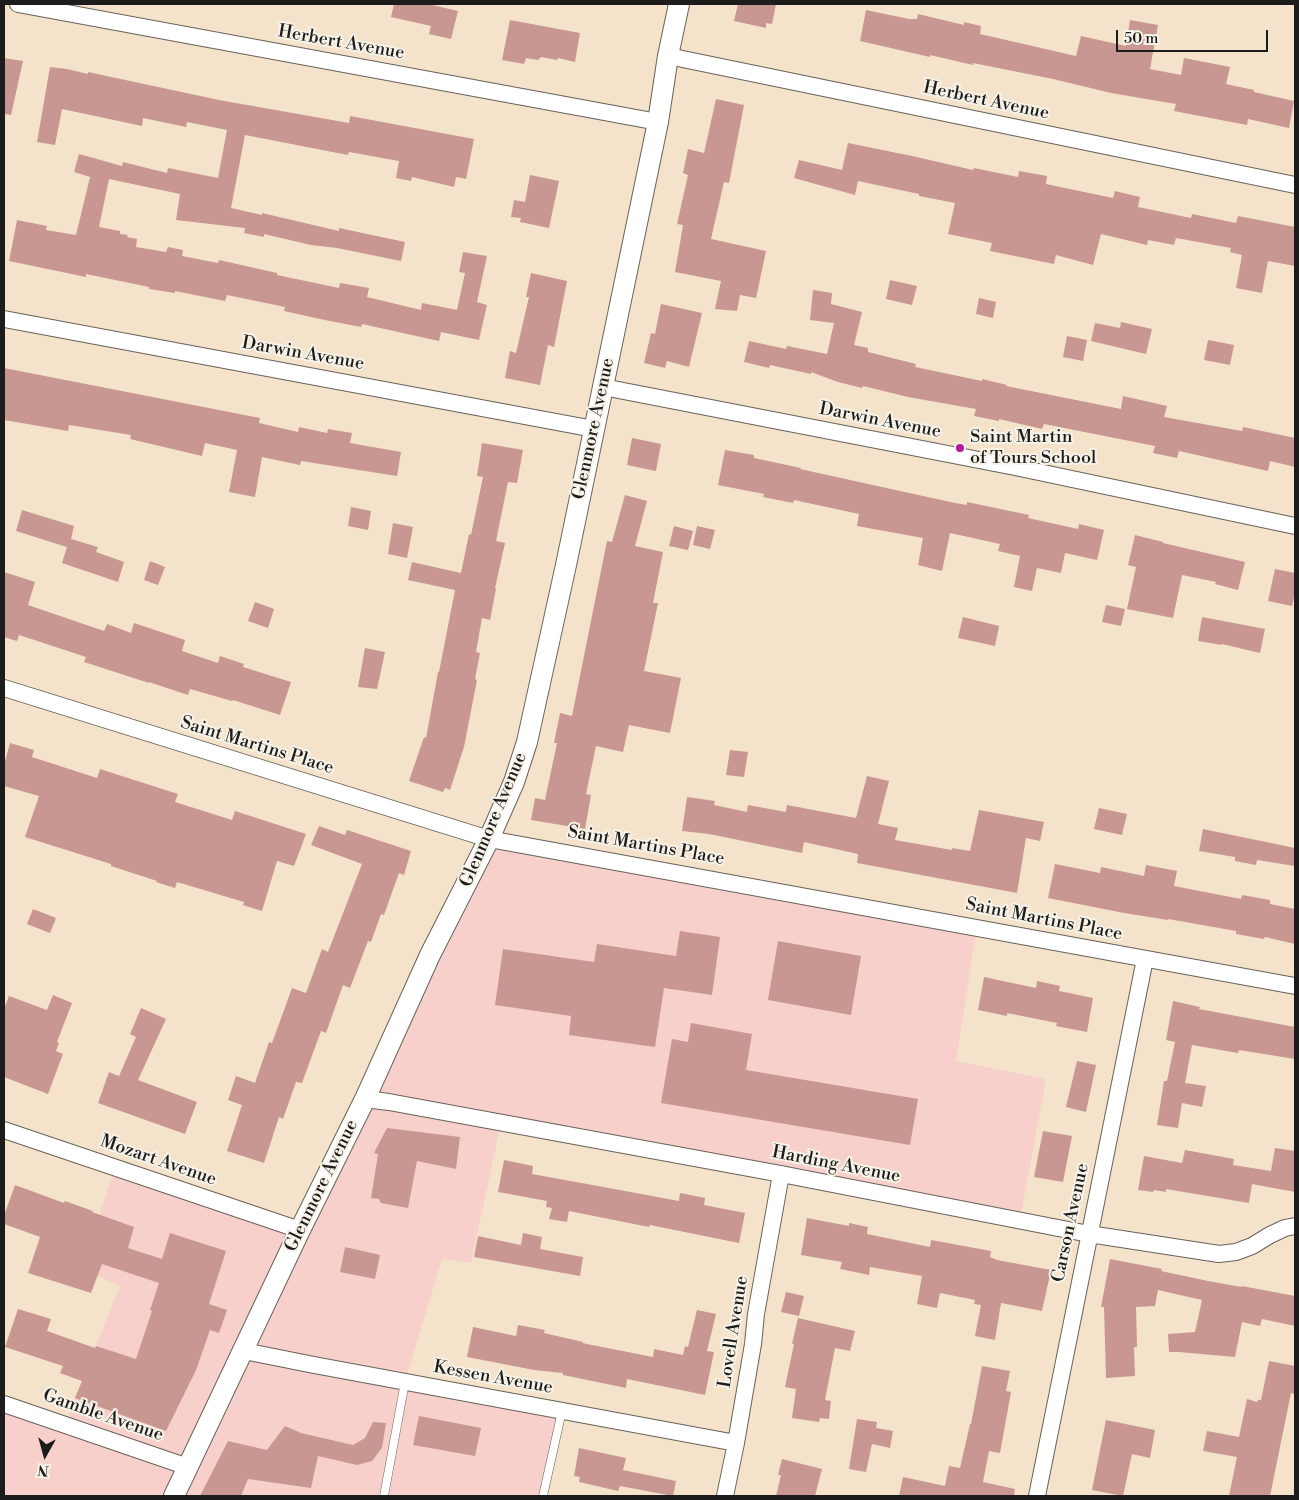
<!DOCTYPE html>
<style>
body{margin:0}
#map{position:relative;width:1299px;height:1500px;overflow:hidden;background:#f4e3ca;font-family:"Libre Bodoni",serif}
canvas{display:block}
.frame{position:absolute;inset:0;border:5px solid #1c1c1c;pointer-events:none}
.north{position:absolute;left:20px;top:1430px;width:50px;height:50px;-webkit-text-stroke:4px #f7f3e8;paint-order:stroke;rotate:187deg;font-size:14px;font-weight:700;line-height:20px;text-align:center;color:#1c1c1c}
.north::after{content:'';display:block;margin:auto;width:18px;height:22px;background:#1c1c1c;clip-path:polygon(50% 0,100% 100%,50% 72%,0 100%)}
.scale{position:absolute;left:1116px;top:30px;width:152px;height:22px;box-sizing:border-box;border:2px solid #1c1c1c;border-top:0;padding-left:6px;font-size:15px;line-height:18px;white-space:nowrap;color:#1c1c1c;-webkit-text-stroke:4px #f7f3e8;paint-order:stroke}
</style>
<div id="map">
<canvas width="1299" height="1500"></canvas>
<div class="frame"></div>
<div class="north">N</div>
<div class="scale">50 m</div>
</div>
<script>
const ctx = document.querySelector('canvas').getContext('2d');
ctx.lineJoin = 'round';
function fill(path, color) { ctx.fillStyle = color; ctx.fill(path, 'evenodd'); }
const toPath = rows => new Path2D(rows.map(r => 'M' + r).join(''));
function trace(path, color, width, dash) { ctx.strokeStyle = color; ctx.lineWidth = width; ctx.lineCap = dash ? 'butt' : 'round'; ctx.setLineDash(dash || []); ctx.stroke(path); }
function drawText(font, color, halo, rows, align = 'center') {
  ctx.font = font + ' "Libre Bodoni",serif'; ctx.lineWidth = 4; ctx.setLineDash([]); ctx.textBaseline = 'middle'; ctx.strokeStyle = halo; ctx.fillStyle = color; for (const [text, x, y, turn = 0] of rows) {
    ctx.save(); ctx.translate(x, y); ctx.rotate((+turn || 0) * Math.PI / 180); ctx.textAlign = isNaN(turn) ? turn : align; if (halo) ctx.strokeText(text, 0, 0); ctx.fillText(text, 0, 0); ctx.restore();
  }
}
fill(toPath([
 [489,839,977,927,956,1061,1046,1079,1020,1220,501,1123,471,1263,442,1259,405,1382,566,1412,548,1496,4,1496,4,1404,66,1424,75,1398,120,1286,82,1269,115,1167,300,1230]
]), '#f7d0cc');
fill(toPath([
 [394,4,428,4,458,11,451,39,429,34,431,26,391,17],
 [738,4,776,4,772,24,766,23,766,28,734,21],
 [866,10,909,19,917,19,918,14,964,25,964,22,981,26,980,34,1076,56,1081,36,1126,46,1130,20,1158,25,1150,69,1181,75,1184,58,1230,67,1226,84,1254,90,1254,92,1294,101,1289,128,1248,119,1247,125,1174,111,1176,104,1111,93,1053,79,973,63,973,65,930,55,930,57,860,41],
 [510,20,580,33,575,62,558,58,557,60,541,57,538,60,526,58,524,64,502,60],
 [4,58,23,61,11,115,4,114],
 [50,67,67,69,88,74,88,72,219,100,349,123,350,116,474,139,466,179,456,177,454,187,412,177,411,181,396,178,399,161,349,152,348,155,245,135,231,208,262,215,262,213,339,231,339,228,405,242,401,261,337,248,311,245,264,234,264,237,244,233,245,228,176,220,180,194,109,179,99,227,120,231,120,234,128,235,127,237,137,239,136,247,166,252,168,247,183,250,182,256,218,263,219,260,277,273,277,275,339,288,340,283,369,288,367,297,421,310,422,303,457,310,465,273,459,272,463,252,487,256,477,302,487,305,479,340,441,332,439,341,362,324,361,327,320,319,284,311,285,307,227,295,225,301,175,291,175,293,149,289,149,287,86,274,86,277,9,261,17,220,47,226,46,230,76,235,90,177,74,172,79,154,122,166,123,162,167,173,168,168,218,178,227,130,187,122,186,127,143,118,142,126,62,109,55,145,37,142],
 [716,99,744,105,729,183,724,182,711,239,766,251,756,298,740,295,737,311,715,309,721,281,675,272,683,225,677,224,688,175,683,173,688,149,704,153],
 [848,143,912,156,973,170,974,168,1018,177,1019,171,1047,176,1046,184,1113,198,1115,191,1140,197,1138,207,1191,218,1192,214,1236,223,1238,216,1295,227,1295,266,1268,261,1262,293,1236,288,1242,255,1230,252,1231,248,1176,238,1174,245,1148,240,1147,245,1101,234,1093,265,1056,255,1054,264,990,251,992,243,948,234,955,203,919,196,919,194,858,181,855,195,794,178,799,160,842,170],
 [530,175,559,181,549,228,520,222,521,218,511,217,514,200,525,202],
 [531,273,567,281,554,347,548,345,540,385,505,378,510,351,516,353,529,297,526,297],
 [890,280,917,286,912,305,886,299],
 [813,290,832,293,831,304,862,312,854,345,868,348,868,352,916,364,915,367,982,381,982,379,1007,385,1006,386,1121,409,1123,396,1167,406,1164,417,1242,431,1243,427,1295,438,1295,467,1270,461,1268,471,1179,451,1177,458,1153,453,1155,446,1044,424,1042,429,999,419,999,421,974,416,976,409,908,397,863,386,862,388,838,382,811,372,811,374,770,365,769,368,744,362,749,341,786,349,787,346,827,354,834,323,810,320],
 [979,298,996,302,993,318,976,314],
 [661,304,702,313,689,367,667,361,665,368,644,363,651,333,655,334],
 [1121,322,1152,329,1146,354,1091,341,1095,323,1120,328],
 [1067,336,1087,340,1083,361,1063,357],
 [1208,340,1234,345,1230,365,1204,360],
 [4,368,260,418,259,423,298,432,299,427,327,433,328,429,352,433,350,443,401,452,397,476,301,461,300,465,262,457,255,497,229,492,237,450,205,443,202,456,130,439,131,435,69,425,68,431,4,420],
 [632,438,661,444,656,471,627,465],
 [482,443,523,450,517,483,508,482,496,541,505,543,495,588,496,589,490,620,482,618,476,652,480,653,475,679,477,680,464,747,450,790,445,788,443,792,409,781,424,737,426,738,438,672,439,672,455,590,408,580,412,562,461,573,469,534,471,535,483,477,477,476],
 [725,450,754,455,754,458,801,468,800,469,955,503,967,505,967,502,1029,515,1028,518,1078,529,1079,524,1104,530,1097,560,1065,553,1061,573,1037,568,1032,591,1014,587,1020,556,998,551,1000,544,950,533,942,571,918,565,923,538,857,526,859,514,794,500,793,503,763,497,764,494,718,485],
 [625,495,647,501,635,546,663,552,653,603,658,603,644,671,681,678,670,733,629,725,623,752,596,746,586,794,591,795,585,829,531,820,535,798,545,800,557,743,554,743,560,713,572,716,607,541,612,542],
 [351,507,371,511,368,530,348,526],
 [22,510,74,526,71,539,98,547,96,552,124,562,118,582,62,563,67,547,16,531],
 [393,523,413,527,407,558,388,554],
 [674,526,693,531,688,550,669,546],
 [697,526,715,530,710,549,693,545],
 [1135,535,1163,542,1163,543,1245,562,1238,590,1215,584,1216,582,1182,575,1173,618,1127,609,1136,567,1128,565],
 [150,561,165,567,158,585,144,580],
 [1275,569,1295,573,1295,593,1292,606,1268,601],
 [4,572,35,582,28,605,104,631,107,624,131,633,134,623,185,640,182,651,218,663,220,656,244,664,243,667,291,682,280,715,233,700,232,701,190,689,188,695,149,682,149,683,84,662,86,657,19,635,17,641,4,637],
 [255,602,274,609,268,628,248,621],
 [1106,605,1125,609,1121,626,1102,622],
 [963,617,999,626,995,646,958,638],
 [1202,617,1265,629,1260,653,1222,644,1222,645,1198,641],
 [365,648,385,652,377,689,358,687],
 [10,743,34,750,32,757,97,778,100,769,178,794,175,802,232,820,235,811,306,834,294,866,277,861,262,911,243,905,244,902,177,882,175,888,156,882,157,881,111,866,111,864,25,837,39,796,4,786,4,765],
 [730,750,748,752,744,777,726,775],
 [867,776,889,781,878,824,898,828,895,840,952,850,952,848,970,851,979,810,1044,822,1040,841,1026,838,1017,893,857,863,858,854,804,842,802,853,709,834,682,831,687,797,715,801,714,805,747,812,748,805,786,812,787,805,856,818],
 [1099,808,1127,814,1122,835,1094,829],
 [319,826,345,835,347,830,411,851,404,875,399,873,384,915,381,914,371,942,368,941,350,988,343,985,326,1033,321,1031,302,1083,296,1082,283,1119,279,1117,264,1163,227,1151,242,1105,228,1100,236,1076,255,1083,269,1042,272,1043,292,988,306,993,322,949,328,952,362,864,311,845],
 [1203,829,1295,848,1295,866,1257,860,1256,865,1235,861,1235,857,1199,851],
 [1055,864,1100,873,1101,867,1144,876,1146,865,1177,871,1174,886,1241,899,1242,895,1270,900,1270,904,1295,909,1295,944,1265,937,1264,939,1236,934,1236,931,1168,919,1168,920,1124,913,1048,898],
 [33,909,56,918,50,933,27,924],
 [680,931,720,937,712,995,664,988,655,1047,569,1035,571,1016,495,1005,503,949,594,962,597,944,676,956],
 [778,941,861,956,851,1015,768,1000],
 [984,977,1036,988,1037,981,1060,986,1059,991,1093,998,1087,1032,1056,1026,1057,1023,1007,1013,1007,1016,978,1010],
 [53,995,72,1003,57,1042,59,1043,56,1051,63,1054,48,1094,4,1077,4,1009,9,996,47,1010],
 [1173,1001,1200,1007,1199,1009,1295,1027,1295,1059,1239,1050,1238,1053,1192,1045,1185,1083,1206,1086,1202,1107,1182,1103,1178,1128,1157,1125,1164,1081,1167,1081,1175,1042,1166,1040],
 [141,1008,166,1019,138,1080,197,1102,185,1134,98,1103,109,1072,119,1076,136,1037,130,1034],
 [691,1023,752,1034,746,1070,918,1099,910,1145,661,1103,672,1039,688,1042],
 [1077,1061,1096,1065,1086,1112,1066,1107],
 [387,1128,460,1137,456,1169,417,1161,408,1208,381,1203,379,1199,371,1198,378,1154,374,1153],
 [1043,1131,1072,1136,1063,1182,1034,1177],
 [1275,1148,1295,1151,1295,1192,1252,1184,1249,1203,1166,1189,1166,1192,1154,1190,1153,1192,1138,1190,1144,1156,1182,1163,1185,1150,1234,1159,1233,1165,1271,1171],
 [504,1160,533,1166,532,1174,587,1184,679,1201,680,1193,705,1198,704,1205,745,1213,739,1243,650,1225,649,1227,569,1211,567,1222,549,1219,552,1208,546,1207,547,1201,498,1192],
 [15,1185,64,1203,65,1201,93,1211,92,1212,134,1227,128,1248,162,1259,170,1233,226,1251,209,1304,227,1310,219,1333,210,1330,196,1370,166,1431,75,1398,82,1381,60,1373,63,1366,5,1347,18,1309,51,1319,47,1331,95,1348,96,1346,136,1359,152,1311,150,1310,159,1283,102,1264,91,1293,28,1273,40,1237,4,1224,4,1216],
 [807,1218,849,1226,849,1223,868,1227,867,1234,930,1247,931,1240,991,1251,990,1257,997,1260,1051,1270,1042,1311,1001,1303,995,1340,975,1336,981,1305,974,1304,975,1300,940,1293,937,1308,917,1304,922,1276,870,1267,869,1275,840,1269,842,1262,801,1255],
 [523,1233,542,1237,540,1249,583,1257,580,1276,474,1257,478,1236,521,1245],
 [345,1247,380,1255,375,1279,340,1272],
 [1110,1259,1162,1269,1161,1271,1208,1281,1241,1287,1242,1286,1295,1296,1295,1326,1262,1319,1260,1326,1242,1322,1235,1357,1179,1352,1169,1352,1168,1334,1195,1332,1202,1300,1158,1290,1155,1306,1136,1307,1137,1347,1134,1347,1135,1376,1106,1378,1104,1307,1101,1307],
 [786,1292,804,1296,799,1316,781,1312],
 [697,1310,716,1314,707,1351,714,1352,705,1395,627,1379,626,1388,563,1375,563,1373,534,1370,467,1357,473,1327,516,1336,518,1325,545,1330,544,1333,583,1342,582,1343,653,1357,654,1349,683,1355,685,1346,688,1347],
 [798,1318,855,1331,850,1351,835,1348,825,1400,831,1401,829,1419,820,1418,819,1422,792,1418,796,1389,785,1387,794,1344,792,1344],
 [1269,1361,1295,1366,1295,1394,1291,1393,1270,1496,1229,1496,1237,1457,1203,1451,1207,1431,1239,1437,1247,1399,1257,1402,1258,1400,1261,1400],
 [982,1366,1010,1371,1006,1391,1011,1392,1000,1453,989,1451,983,1482,1015,1489,1014,1496,899,1496,903,1477,945,1486,949,1466,960,1468,970,1424,971,1424],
 [419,1416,481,1428,475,1456,413,1445],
 [857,1419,877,1422,876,1428,893,1431,890,1448,872,1444,866,1472,849,1469],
 [1106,1420,1155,1430,1150,1458,1132,1454,1123,1496,1092,1490],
 [373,1422,386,1423,382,1448,372,1461,357,1465,318,1456,311,1488,248,1479,241,1496,200,1496,228,1441,267,1450,285,1426,301,1433,353,1445,365,1438],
 [579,1448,626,1458,623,1470,676,1481,673,1496,620,1486,618,1491,579,1482,580,1477,574,1476],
 [782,1459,822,1469,815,1496,776,1496,781,1475,778,1475]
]), '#c89791');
const service = toPath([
 [384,1496,405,1382],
 [543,1496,562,1411]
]);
const minor = toPath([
 [18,4,658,122],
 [668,56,1295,185],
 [4,319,594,429],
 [603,387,1015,467,1295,526],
 [4,688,489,839,1295,986],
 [365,1099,389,1102,781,1174,1089,1234,1219,1254,1236,1252,1252,1246,1270,1235,1285,1228,1295,1226],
 [4,1130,300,1230],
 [244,1351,314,1365,736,1443],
 [4,1404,188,1467],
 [725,1496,736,1443,753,1344,756,1314,781,1174],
 [1037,1496,1145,959]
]);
const tertiary = toPath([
 [174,1496,300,1230,365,1099,430,955,489,839,514,782,527,742,566,565,658,122,668,56,679,4]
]);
trace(service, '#686259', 9);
trace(minor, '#686259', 18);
trace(tertiary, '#686259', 22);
trace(service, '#fff', 8);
trace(minor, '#fff', 16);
trace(tertiary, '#fff', 20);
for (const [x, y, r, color] of [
 [960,448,5,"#b5179e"]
]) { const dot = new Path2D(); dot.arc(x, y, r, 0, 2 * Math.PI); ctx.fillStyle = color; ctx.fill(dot); trace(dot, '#f7f3e8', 2); }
drawText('18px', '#1c1c1c', '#f7f3e8', [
 ["Herbert Avenue",341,43,10],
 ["Herbert Avenue",986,101,12],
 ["Darwin Avenue",303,354,10],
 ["Darwin Avenue",880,421,11],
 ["Glenmore Avenue",594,429,-78],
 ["Saint Martins Place",257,746,17],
 ["Glenmore Avenue",494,820,-67],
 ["Saint Martins Place",646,846,10],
 ["Saint Martins Place",1044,920,11],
 ["Mozart Avenue",158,1161,19],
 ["Harding Avenue",836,1165,11],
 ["Glenmore Avenue",322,1186,-64],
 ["Carson Avenue",1071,1223,-78],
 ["Lovell Avenue",734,1332,-81],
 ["Kessen Avenue",493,1378,10],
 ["Gamble Avenue",103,1416,19]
]);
drawText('18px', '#1c1c1c', '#f7f3e8', [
 ["Saint Martin",970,438],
 ["of Tours School",970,459]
], 'left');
</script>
